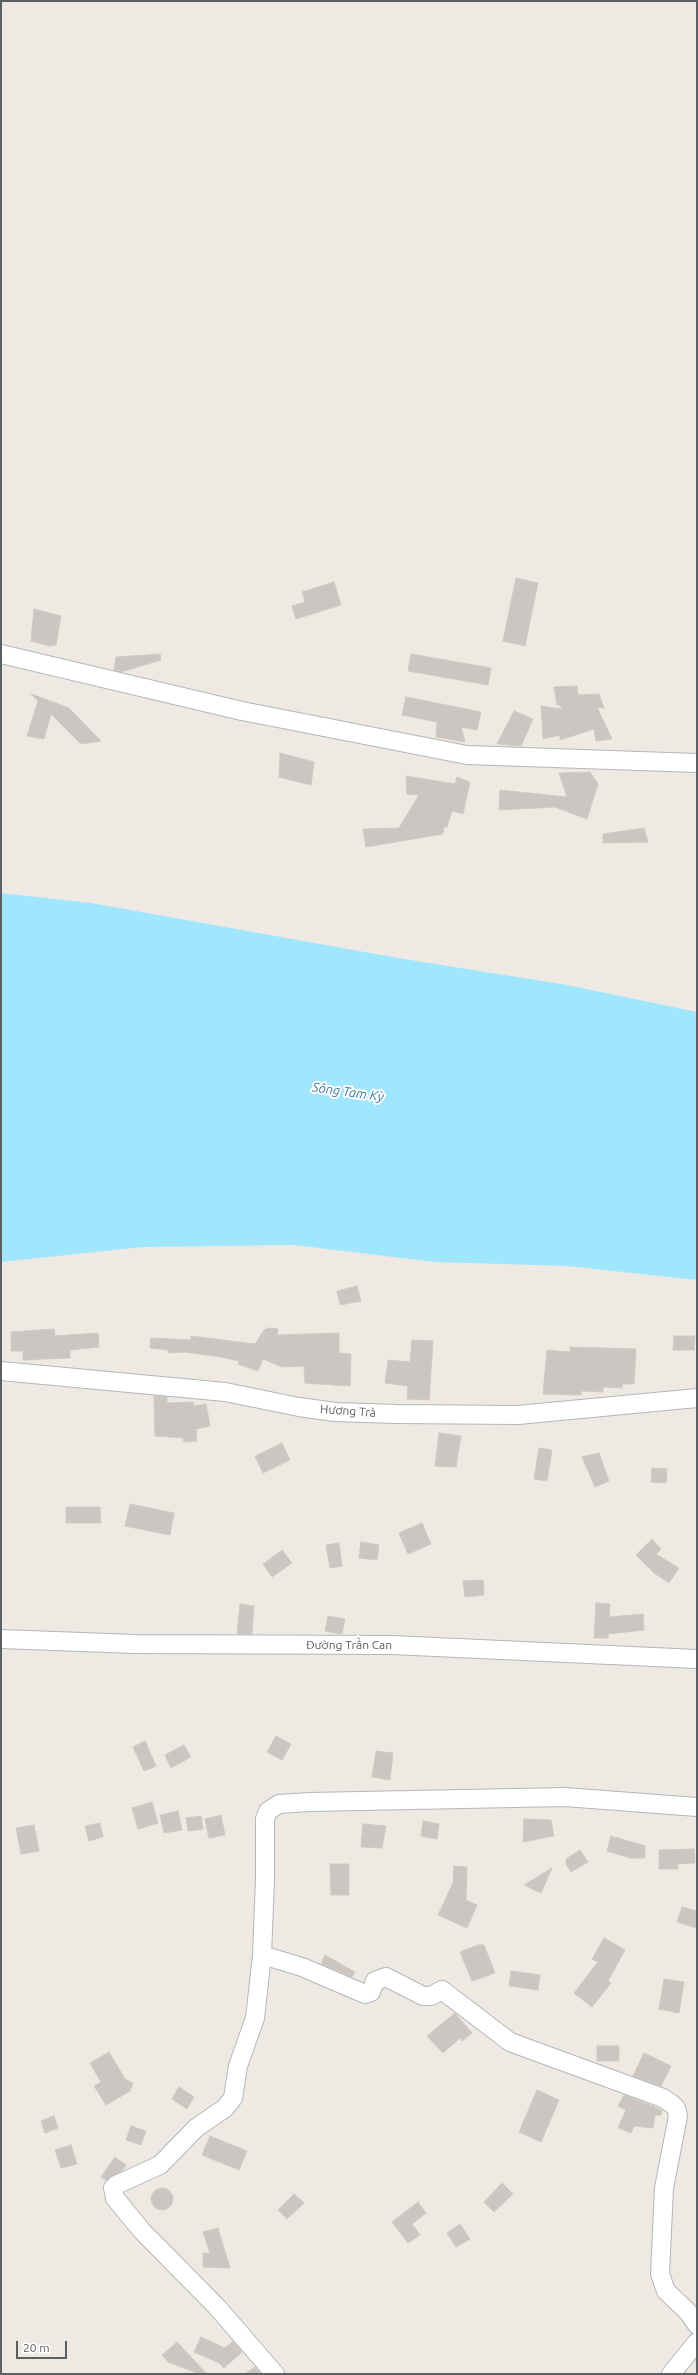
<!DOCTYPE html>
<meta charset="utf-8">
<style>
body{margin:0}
#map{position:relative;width:698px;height:2375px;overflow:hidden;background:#eee9e2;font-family:Ubuntu,sans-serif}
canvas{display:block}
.frame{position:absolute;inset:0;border:2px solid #5b6063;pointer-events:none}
.scale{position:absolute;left:16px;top:2341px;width:51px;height:18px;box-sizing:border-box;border:2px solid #5b6063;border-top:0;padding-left:5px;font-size:12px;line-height:14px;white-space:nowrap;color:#5b6063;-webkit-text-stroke:3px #fff;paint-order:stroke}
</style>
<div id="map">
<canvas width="698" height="2375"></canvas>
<div class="frame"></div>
<div class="scale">20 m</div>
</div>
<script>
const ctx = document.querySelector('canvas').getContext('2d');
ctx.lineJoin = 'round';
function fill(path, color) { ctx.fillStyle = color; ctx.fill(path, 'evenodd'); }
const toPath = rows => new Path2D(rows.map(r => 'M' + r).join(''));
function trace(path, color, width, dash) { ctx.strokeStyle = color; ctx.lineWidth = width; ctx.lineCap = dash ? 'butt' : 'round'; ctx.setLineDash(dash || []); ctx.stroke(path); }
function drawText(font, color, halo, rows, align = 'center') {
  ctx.font = font + ' Ubuntu,sans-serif'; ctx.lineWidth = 4; ctx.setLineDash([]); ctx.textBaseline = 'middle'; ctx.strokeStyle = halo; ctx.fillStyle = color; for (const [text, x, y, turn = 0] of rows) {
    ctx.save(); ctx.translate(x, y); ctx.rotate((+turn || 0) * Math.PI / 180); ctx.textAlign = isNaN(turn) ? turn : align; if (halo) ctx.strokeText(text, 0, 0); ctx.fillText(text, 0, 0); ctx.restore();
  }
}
fill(toPath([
 [1,893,91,903,398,958,567,985,697,1012,697,1280,567,1266,435,1262,294,1245,143,1247,1,1262]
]), '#a1e6ff');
const building = toPath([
 [516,578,538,583,525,646,503,641,516,578],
 [334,582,341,605,296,619,292,606,305,602,302,592,334,582],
 [34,609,61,616,56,645,49,646,31,641,34,609],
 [160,654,161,660,121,672,114,670,116,657,160,654],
 [411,654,491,668,488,685,408,671,411,654],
 [577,686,578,695,599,694,604,708,597,707,612,739,596,741,594,729,560,740,560,735,543,739,541,706,562,709,560,705,557,705,554,687,577,686],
 [31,694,69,708,101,741,81,744,51,714,44,739,27,736,38,701,31,694],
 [406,697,481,712,477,730,461,727,465,742,436,737,437,722,402,715,406,697],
 [514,711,533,719,521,746,497,744,514,711],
 [280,753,314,762,311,785,279,777,280,753],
 [590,772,598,784,587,819,555,807,499,810,500,790,567,797,559,773,590,772],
 [406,776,455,784,457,777,470,782,463,814,452,811,447,827,444,827,443,834,366,847,363,829,399,828,419,795,407,794,406,776],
 [644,828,648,842,603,843,603,834,644,828],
 [357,1286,361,1301,340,1305,337,1291,357,1286],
 [269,1328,278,1329,277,1335,339,1333,339,1353,351,1354,350,1386,305,1383,304,1366,282,1367,263,1359,258,1371,238,1364,239,1361,221,1357,185,1352,168,1353,168,1350,150,1348,151,1338,191,1340,191,1336,255,1344,264,1330,269,1328],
 [54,1329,55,1336,98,1333,99,1347,70,1350,70,1358,44,1359,23,1360,23,1351,11,1351,11,1332,54,1329],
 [674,1336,695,1336,694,1350,673,1350,674,1336],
 [412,1340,433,1341,429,1400,407,1399,408,1386,385,1383,388,1360,410,1362,412,1340],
 [570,1347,636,1349,634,1384,622,1384,622,1388,603,1387,603,1392,581,1391,581,1395,543,1394,547,1350,570,1352,570,1347],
 [154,1396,167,1397,167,1403,193,1402,194,1406,206,1404,210,1426,196,1429,197,1441,184,1442,183,1438,155,1436,154,1396],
 [439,1433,461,1436,456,1467,435,1466,439,1433],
 [282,1443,290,1460,263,1473,255,1456,282,1443],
 [539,1448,552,1450,547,1481,534,1479,539,1448],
 [599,1453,609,1481,595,1487,582,1457,599,1453],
 [652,1468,667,1469,666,1483,651,1482,652,1468],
 [130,1504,174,1513,170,1535,125,1526,130,1504],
 [66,1507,100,1507,101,1523,66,1523,66,1507],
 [422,1523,431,1544,408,1554,399,1533,422,1523],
 [652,1539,661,1549,656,1554,679,1568,669,1583,654,1573,636,1555,652,1539],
 [361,1542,379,1545,377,1560,359,1558,361,1542],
 [339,1543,342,1566,330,1568,326,1545,339,1543],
 [282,1550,292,1563,272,1577,263,1564,282,1550],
 [483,1580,484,1595,465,1597,463,1581,483,1580],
 [596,1603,610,1604,609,1617,643,1614,644,1630,608,1634,608,1638,594,1638,596,1603],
 [240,1604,254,1606,252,1634,237,1634,240,1604],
 [328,1616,345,1619,342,1634,325,1631,328,1616],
 [276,1736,291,1744,282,1760,267,1752,276,1736],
 [145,1741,156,1766,144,1771,133,1747,145,1741],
 [184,1745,191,1757,171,1768,165,1755,184,1745],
 [376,1751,393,1753,390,1780,372,1777,376,1751],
 [152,1802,158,1823,138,1829,132,1808,152,1802],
 [178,1811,182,1830,164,1833,160,1815,178,1811],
 [221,1815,225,1835,209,1838,205,1819,221,1815],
 [201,1816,203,1829,188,1831,186,1818,201,1816],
 [524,1819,551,1820,554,1836,523,1842,524,1819],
 [423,1821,439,1824,437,1839,421,1836,423,1821],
 [100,1823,103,1837,89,1841,85,1826,100,1823],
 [363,1824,386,1826,382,1848,361,1847,363,1824],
 [34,1825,39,1851,21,1854,16,1828,34,1825],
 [611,1836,645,1846,645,1858,630,1858,607,1851,611,1836],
 [694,1849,695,1863,677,1864,678,1869,659,1869,659,1850,694,1849],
 [580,1850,588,1862,571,1872,566,1864,566,1859,580,1850],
 [330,1864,349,1864,349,1895,331,1895,330,1864],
 [454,1866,467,1867,466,1900,477,1905,467,1928,438,1915,453,1883,454,1866],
 [552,1868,541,1893,524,1885,552,1868],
 [682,1907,697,1911,697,1928,677,1922,682,1907],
 [604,1938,625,1950,608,1981,611,1983,592,2007,574,1993,598,1962,592,1959,604,1938],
 [478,1945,484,1945,495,1973,472,1981,460,1952,478,1945],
 [325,1955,355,1972,352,1977,321,1964,325,1955],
 [511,1971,540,1975,538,1990,509,1986,511,1971],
 [664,1979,684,1982,679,2013,659,2009,664,1979],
 [455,2013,472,2033,462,2041,460,2038,443,2053,427,2036,455,2013],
 [597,2046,619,2046,619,2061,597,2061,597,2046],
 [109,2052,125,2079,133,2083,130,2091,106,2105,94,2086,101,2082,90,2063,109,2052],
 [644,2053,671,2066,661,2086,633,2076,644,2053],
 [179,2087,194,2097,187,2109,172,2099,179,2087],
 [537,2090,559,2100,541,2142,519,2132,537,2090],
 [624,2095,662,2110,661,2115,655,2115,653,2128,634,2126,631,2133,618,2128,626,2110,618,2106,624,2095],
 [54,2116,58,2128,45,2133,41,2121,54,2116],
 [131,2126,146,2131,141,2145,126,2140,131,2126],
 [210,2136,247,2151,239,2170,202,2155,210,2136],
 [71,2145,77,2164,61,2168,55,2150,71,2145],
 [115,2157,126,2165,122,2171,106,2180,101,2177,115,2157],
 [502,2183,513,2194,494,2212,484,2202,502,2183],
 '151 2199a11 11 0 1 1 22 0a11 11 0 1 1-22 0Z',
 [294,2194,304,2203,287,2219,278,2210,294,2194],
 [418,2202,426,2213,412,2224,420,2235,408,2243,392,2222,418,2202],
 [460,2224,470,2239,456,2247,447,2233,460,2224],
 [218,2228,230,2268,203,2267,203,2253,210,2253,203,2232,218,2228],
 [201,2337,225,2348,233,2341,242,2352,224,2368,219,2363,194,2352,201,2337],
 [177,2342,207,2374,200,2374,168,2362,162,2355,177,2342],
 [255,2367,261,2374,245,2374,255,2367]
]);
fill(building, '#cbc6c1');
trace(building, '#d2cac1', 1);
const minor = toPath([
 [1,654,242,711,467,755,697,763],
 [1,1371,225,1392,299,1407,335,1412,397,1414,518,1415,697,1398],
 [1,1639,135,1644,392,1645,697,1659],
 [262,1955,302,1967,365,1994,371,1992,375,1981,386,1977,423,1996,431,1996,442,1990,510,2042,663,2098,672,2104,676,2108,678,2116,664,2188,660,2274,666,2291,688,2312,697,2325],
 [275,2374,217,2307,142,2231,115,2198,113,2188,116,2185,160,2165,196,2128,225,2108,233,2098,238,2066,255,2018,262,1955,265,1879,265,1819,268,1811,279,1804,310,1802,565,1797,697,1807],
 [671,2374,697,2342]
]);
trace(minor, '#b3b7ba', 20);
trace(minor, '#fff', 18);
drawText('12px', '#5b6063', '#fff', [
 ["Hương Trà",348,1411,4],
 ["Đường Trần Can",349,1645]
]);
drawText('italic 13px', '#377da1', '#fff', [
 ["Sông Tam Kỳ",348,1092,8]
]);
</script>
